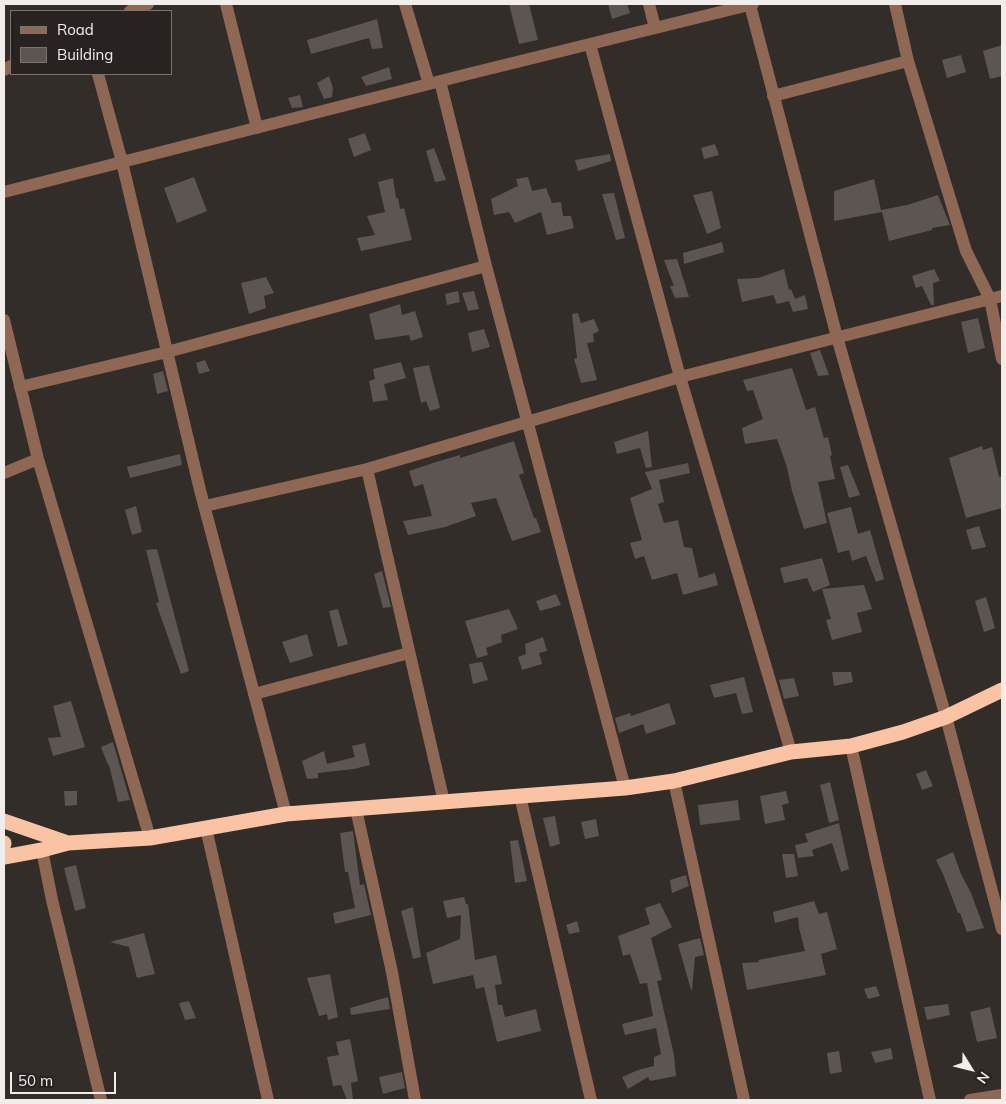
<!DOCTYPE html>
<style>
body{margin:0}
#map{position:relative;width:1006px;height:1104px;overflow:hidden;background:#322d29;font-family:Mulish,sans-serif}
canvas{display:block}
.frame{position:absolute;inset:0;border:5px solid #f1edeb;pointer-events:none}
.legend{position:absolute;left:10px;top:10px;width:162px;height:65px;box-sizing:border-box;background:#282320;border:1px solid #787471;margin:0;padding:6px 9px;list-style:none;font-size:15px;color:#f1edeb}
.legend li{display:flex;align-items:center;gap:10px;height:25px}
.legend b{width:25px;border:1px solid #787471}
.north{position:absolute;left:946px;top:1044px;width:50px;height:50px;-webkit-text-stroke:4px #282320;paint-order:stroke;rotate:126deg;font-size:14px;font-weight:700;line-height:20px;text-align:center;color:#f1edeb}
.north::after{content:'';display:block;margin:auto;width:18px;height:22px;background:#f1edeb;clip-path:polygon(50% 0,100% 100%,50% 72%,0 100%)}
.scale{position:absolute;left:10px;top:1072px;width:106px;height:22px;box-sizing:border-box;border:2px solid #f1edeb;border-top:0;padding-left:6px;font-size:15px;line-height:18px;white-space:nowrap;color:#f1edeb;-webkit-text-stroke:4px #282320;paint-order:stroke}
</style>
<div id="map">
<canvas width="1006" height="1104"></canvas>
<div class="frame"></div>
<ul class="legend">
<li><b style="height:6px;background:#8e6854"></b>Road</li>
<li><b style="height:14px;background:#5c5552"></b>Building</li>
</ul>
<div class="north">N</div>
<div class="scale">50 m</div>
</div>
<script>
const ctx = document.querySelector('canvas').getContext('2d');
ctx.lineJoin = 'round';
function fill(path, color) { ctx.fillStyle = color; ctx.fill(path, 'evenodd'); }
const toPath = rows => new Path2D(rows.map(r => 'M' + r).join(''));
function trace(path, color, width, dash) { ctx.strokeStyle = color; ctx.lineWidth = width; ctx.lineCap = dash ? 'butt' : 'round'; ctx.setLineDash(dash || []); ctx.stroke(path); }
fill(toPath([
 [509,4,529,4,538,40,519,44],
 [608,4,627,4,630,13,612,19],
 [377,19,383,48,372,49,369,38,311,54,307,40],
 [1002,45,1002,76,990,79,983,51],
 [961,55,966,72,947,78,942,60],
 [389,67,392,79,366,86,361,77],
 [329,76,333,88,332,97,324,99,317,83],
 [300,95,303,107,292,108,288,98],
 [365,133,371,150,354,157,348,139],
 [715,144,719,155,704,159,701,148],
 [434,148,446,180,435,182,426,151],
 [610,154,611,161,578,171,575,160],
 [194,177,207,211,177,223,164,188],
 [528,177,532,191,546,188,552,203,561,202,563,216,571,216,574,228,547,235,541,212,515,223,509,212,494,215,491,199,518,186,516,179],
 [393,178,396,198,398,198,400,209,404,208,412,240,361,251,357,238,375,235,367,216,385,212,378,182],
 [874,179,881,210,907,205,938,195,950,225,932,228,932,230,889,241,882,212,834,221,834,191],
 [712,191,721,228,707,234,693,195],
 [614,193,625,238,616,240,602,194],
 [722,242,724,252,684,264,683,253],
 [677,259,689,297,675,298,670,286,674,286,664,260],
 [784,269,789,290,791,289,795,299,805,295,808,309,793,312,789,301,777,304,773,295,742,302,737,279,758,278],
 [934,269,940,281,933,283,934,305,931,305,922,286,916,288,912,276],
 [266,277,274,293,264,296,266,308,249,314,241,283],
 [458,291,460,302,447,305,445,294],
 [474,291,479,309,468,311,462,293],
 [400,304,402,315,415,311,423,337,411,341,409,335,375,340,369,314],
 [578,313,581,323,594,319,599,331,593,334,594,342,587,343,597,380,581,383,574,359,577,358,572,314],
 [978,318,985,348,968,353,961,322],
 [484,329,490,347,472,352,468,333],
 [820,350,829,375,818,376,810,353],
 [205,360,210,371,199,374,196,363],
 [401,362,406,378,384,384,388,400,373,402,369,381,375,379,373,369],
 [429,365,440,408,430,411,426,401,421,403,413,368],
 [792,368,806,410,815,407,824,438,828,437,832,455,830,456,835,479,818,482,827,523,804,529,792,491,787,467,777,439,745,444,742,428,763,419,753,390,747,391,743,380],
 [163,371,168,391,157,394,153,374],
 [648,431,652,467,646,468,640,448,617,454,614,442],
 [514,441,524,473,519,475,534,518,536,518,541,532,512,541,496,498,471,503,476,516,445,527,408,535,403,521,432,516,423,484,414,487,409,471,436,462,460,455,460,458],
 [982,446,983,450,992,447,999,477,1002,476,1002,508,966,518,949,458],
 [180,454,182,465,130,478,127,467],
 [688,463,690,473,659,480,664,502,658,504,664,523,678,520,684,547,692,548,699,578,715,573,718,585,683,595,677,573,652,580,644,556,635,559,630,543,642,540,630,498,652,489,645,472],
 [848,465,860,495,849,498,840,467],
 [136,506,142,532,132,535,125,510],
 [851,507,858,534,870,530,884,579,876,582,866,556,852,561,849,550,838,553,827,513],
 [979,526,986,547,972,550,966,530],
 [157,549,189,671,181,674,156,603,159,602,146,550],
 [822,558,830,585,813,592,807,578,784,583,780,568],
 [382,571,391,607,383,608,374,574],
 [864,585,872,609,857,613,862,632,832,640,826,620,831,619,822,589],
 [556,594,561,605,540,611,536,601],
 [986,597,995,628,984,632,975,601],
 [338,609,348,644,338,647,329,611],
 [509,609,518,629,501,635,502,642,486,648,488,655,477,658,465,621],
 [307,634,313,656,290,663,282,642],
 [543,637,547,651,539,653,542,664,522,670,518,657,526,654,525,644],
 [482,662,488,680,473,684,469,664],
 [832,672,851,672,853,682,834,686],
 [744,677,753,712,742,714,736,693,714,698,710,685],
 [794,678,799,696,784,699,779,680],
 [71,701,85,747,53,756,48,738,61,737,53,706],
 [669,703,676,724,646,734,643,724,619,733,615,718,630,713,631,716],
 [113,742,127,790,130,800,118,802,109,765,108,765,101,747],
 [365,743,370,765,354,769,318,773,318,778,307,779,302,761,324,751,327,764,355,757,352,746],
 [926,770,933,786,922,790,916,774],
 [830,782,839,820,829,823,820,785],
 [64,791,77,791,77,805,65,806],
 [786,791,789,803,782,805,785,820,765,824,760,796],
 [738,800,740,820,700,825,698,805],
 [555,816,560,844,550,847,543,818],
 [596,819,599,836,585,839,581,822],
 [839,823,849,869,841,872,832,843,812,850,814,856,798,858,795,845,808,842,805,834],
 [353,831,360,885,364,884,371,915,335,924,333,913,355,908,348,872,345,872,340,833],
 [518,840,527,881,515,883,510,841],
 [953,852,961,874,971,893,984,928,967,932,960,913,958,913,943,874,936,860],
 [782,854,794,854,798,876,786,878],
 [76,865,86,908,75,911,64,868],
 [686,875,689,886,672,893,670,880],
 [464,897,466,904,468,904,475,960,496,955,502,984,495,985,498,1005,502,1005,505,1017,536,1009,541,1031,497,1042,484,987,476,989,473,975,433,984,426,953,460,939,461,915,447,918,443,901],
 [814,901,819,914,827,912,837,949,821,954,826,975,747,990,742,963,759,962,758,960,805,951,799,928,798,917,775,923,773,912],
 [660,903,672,927,651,938,662,980,657,981,674,1055,676,1076,650,1081,648,1077,628,1089,622,1077,638,1070,654,1066,654,1057,661,1054,656,1028,625,1035,622,1024,653,1016,647,983,640,984,630,954,623,956,618,936,650,924,645,908],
 [413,907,421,957,413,959,401,911],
 [577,921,580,932,569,934,566,925],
 [144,933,155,974,137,978,129,947,110,942],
 [700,938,704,955,695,957,692,990,691,990,678,944],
 [330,974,338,1017,328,1020,327,1014,319,1016,307,978],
 [876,986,880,996,868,999,864,989],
 [388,997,390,1009,351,1015,350,1008],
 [189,1001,196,1018,185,1020,179,1003],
 [948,1004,950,1015,927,1020,924,1007],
 [990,1007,997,1038,977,1042,970,1012],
 [350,1039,358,1081,351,1083,353,1100,347,1100,341,1085,333,1086,327,1057,339,1055,336,1042],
 [891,1048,893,1059,875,1063,871,1052],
 [839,1051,842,1072,830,1074,827,1053],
 [402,1072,405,1088,383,1094,379,1077]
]), '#5c5552');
trace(toPath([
 [226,4,257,128],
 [405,4,429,84],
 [649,4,655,28],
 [895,4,908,61,966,251,990,299,1002,359],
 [750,5,837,337,946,717,1002,929],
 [130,11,148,4],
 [590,44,680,377,791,752],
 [4,70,11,66],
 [98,74,122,162,200,490,286,814],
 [440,81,486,266,625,788],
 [773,96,908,61],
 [4,192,472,73,753,4],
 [4,320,38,459,150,838],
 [20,387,167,352,486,266],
 [367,469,444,802],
 [4,473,38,459],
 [205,506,367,469,680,377,1002,296],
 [254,694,409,653],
 [851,746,930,1100],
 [674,781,744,1100],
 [520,796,591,1100],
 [356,809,392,972,415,1100],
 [206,828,268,1100],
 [42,850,52,900,101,1100],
 [970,1100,1002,1095]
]), '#8e6854', 12);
trace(toPath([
 [4,821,68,843],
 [4,843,4,844],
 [4,857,42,850,68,843,150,838,286,814,625,788,674,781,791,752,851,746,903,732,946,717,1002,690]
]), '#fac3a4', 15);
</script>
